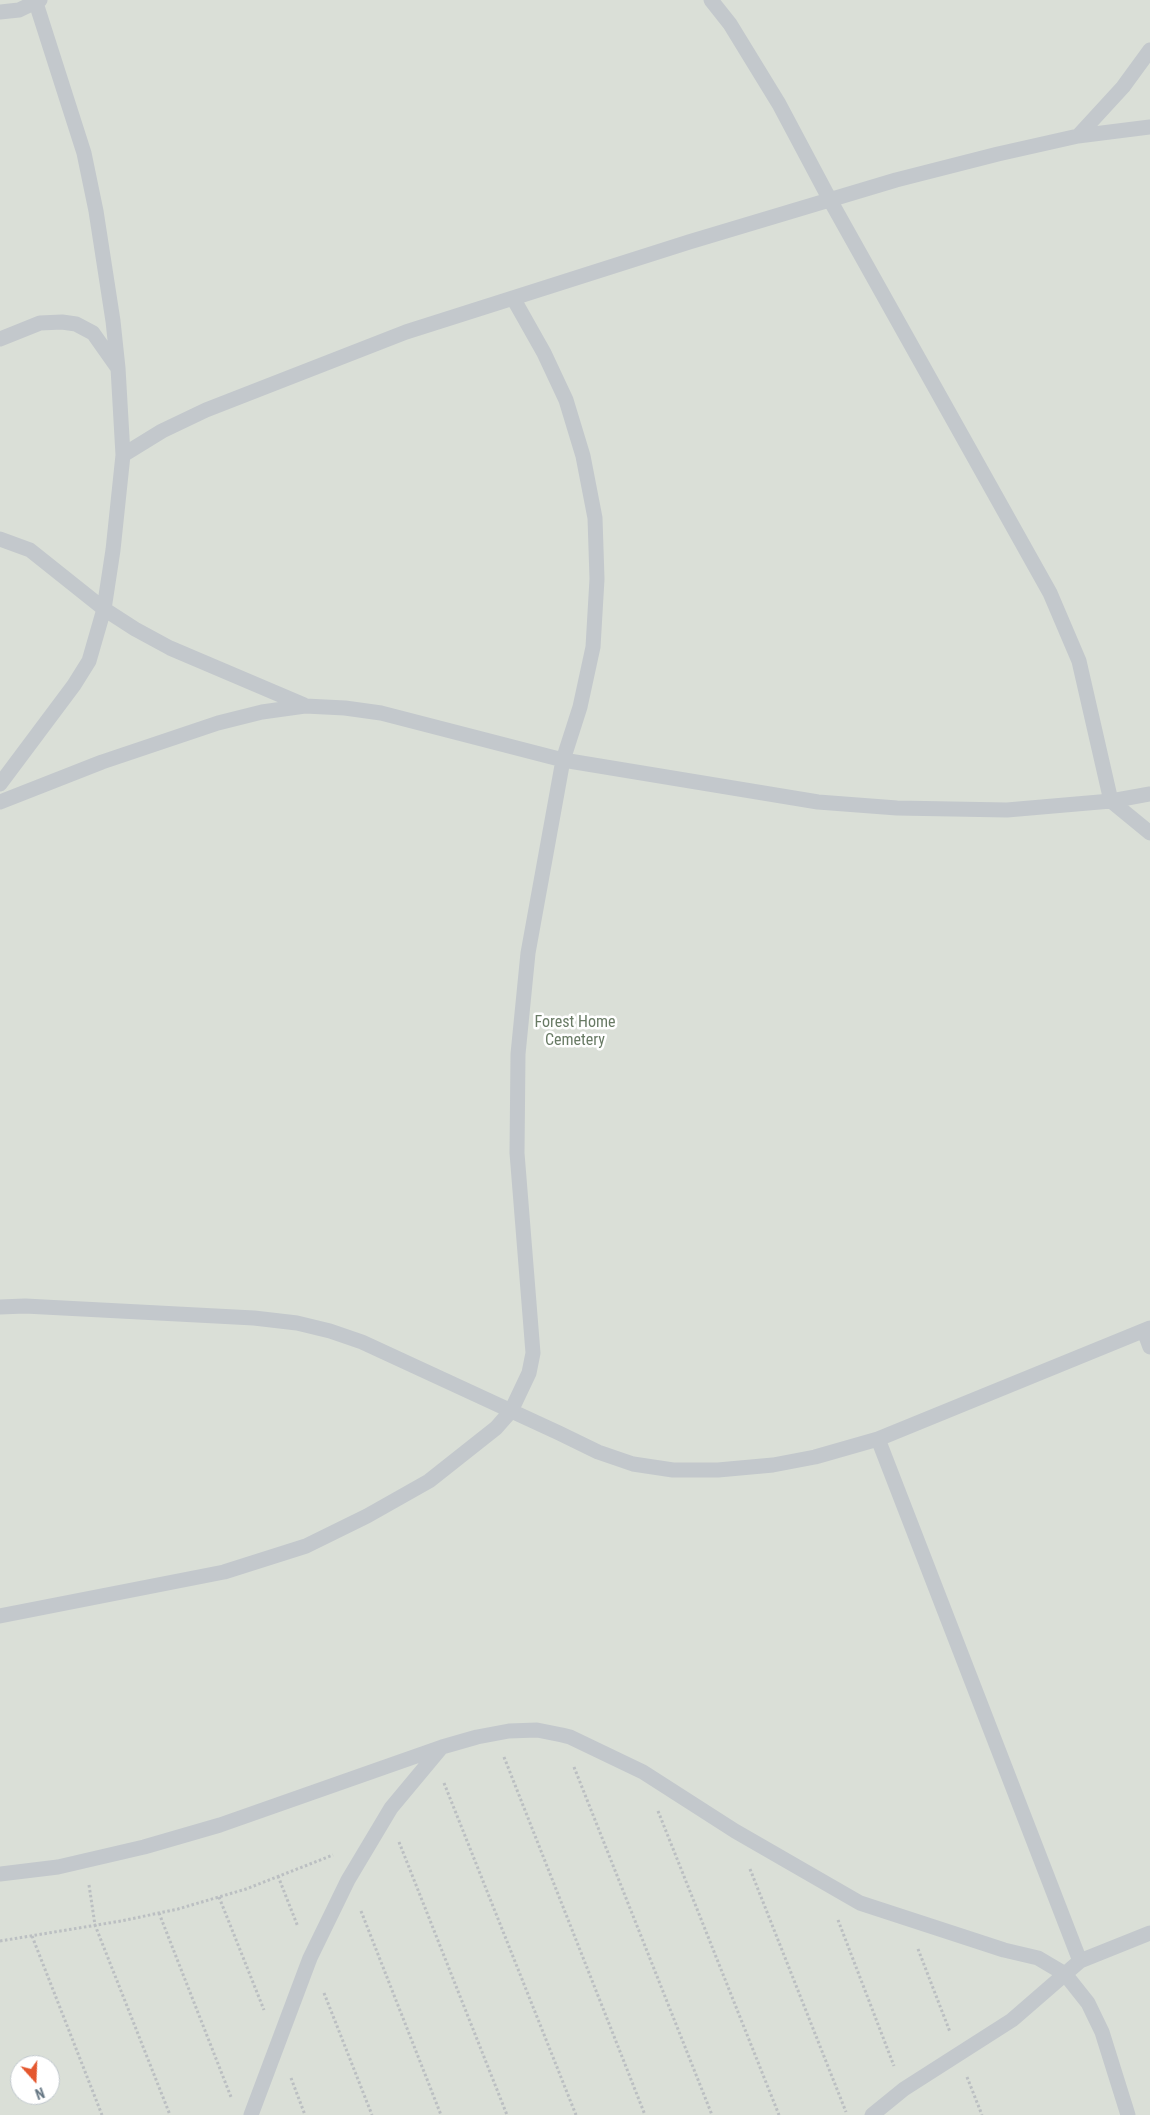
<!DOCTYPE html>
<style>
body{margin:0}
#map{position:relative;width:1150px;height:2115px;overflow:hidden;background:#fafaf8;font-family:"Roboto Condensed",sans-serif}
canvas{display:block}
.north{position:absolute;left:10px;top:2055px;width:50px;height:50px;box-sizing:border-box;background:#fff;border:1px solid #c1c8cd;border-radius:50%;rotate:160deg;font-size:14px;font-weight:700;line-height:20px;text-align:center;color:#657683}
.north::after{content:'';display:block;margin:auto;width:18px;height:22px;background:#e4572e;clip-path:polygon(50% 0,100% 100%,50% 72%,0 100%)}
</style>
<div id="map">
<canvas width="1150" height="2115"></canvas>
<div class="north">N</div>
</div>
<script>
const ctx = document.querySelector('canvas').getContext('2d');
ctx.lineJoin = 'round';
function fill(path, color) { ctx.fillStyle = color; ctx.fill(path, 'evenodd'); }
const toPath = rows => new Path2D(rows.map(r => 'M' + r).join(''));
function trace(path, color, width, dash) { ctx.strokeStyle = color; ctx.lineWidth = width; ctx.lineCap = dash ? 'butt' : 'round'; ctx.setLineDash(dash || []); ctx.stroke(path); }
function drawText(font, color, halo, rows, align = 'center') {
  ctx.font = font + ' "Roboto Condensed",sans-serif'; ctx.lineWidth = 5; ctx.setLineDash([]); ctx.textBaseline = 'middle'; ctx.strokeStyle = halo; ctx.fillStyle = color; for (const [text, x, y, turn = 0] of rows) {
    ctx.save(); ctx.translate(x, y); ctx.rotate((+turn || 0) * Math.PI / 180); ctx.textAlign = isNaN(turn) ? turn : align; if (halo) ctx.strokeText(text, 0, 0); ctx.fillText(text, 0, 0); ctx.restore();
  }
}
fill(toPath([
 [0,0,1150,0,1150,2115,0,2115],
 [20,2065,50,2065,50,2095,20,2095]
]), '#dadfd7');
trace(toPath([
 [504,1757,645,2115],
 [574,1767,712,2115],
 [444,1783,576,2115],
 [658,1811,779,2115],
 [399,1842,507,2115],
 [750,1869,846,2112],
 [278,1876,298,1927],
 [89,1885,95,1925,170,2115],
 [219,1897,264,2010],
 [361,1911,441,2115],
 [159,1913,231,2097],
 [838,1920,894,2066],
 [32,1936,102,2115],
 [0,1941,121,1921,178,1909,246,1889,333,1855],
 [918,1949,950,2032],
 [324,1993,372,2115],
 [967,2077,982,2115],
 [291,2078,305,2115]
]), '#bbbfc2', 3, [2.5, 2.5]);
trace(toPath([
 [711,0,730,24,779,104,830,200,1050,593,1079,661,1111,801,1150,833],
 [0,12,19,10,40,0],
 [1078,136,1123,87,1150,50],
 [0,339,40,323,62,322,76,324,93,333,117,367],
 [123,455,162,431,206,410,406,332,513,298,689,242,896,180,998,154,1078,136,1150,127],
 [0,539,30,550,104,609,135,629,170,648,304,705],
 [0,784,74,685,89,661,104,609,113,550,123,455,118,368,113,321,96,211,84,153,36,3],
 [0,802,102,762,218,723,262,712,305,706,345,708,381,713,563,760,818,802,897,808,1007,810,1111,801,1150,794],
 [0,1307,25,1306,254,1318,297,1323,330,1331,362,1342,559,1433,598,1452,633,1464,673,1470,718,1470,773,1465,815,1457,878,1439,1150,1328],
 [1150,1332,1144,1331,1150,1347],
 [878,1439,1080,1961],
 [0,1616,224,1572,306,1546,367,1516,429,1481,496,1428,511,1411,529,1373,533,1353,517,1153,518,1054,528,953,563,760,580,707,593,647,597,579,595,518,583,456,566,400,544,353,513,298],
 [0,1874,58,1867,144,1847,220,1825,442,1747,477,1737,509,1731,537,1730,562,1735,570,1737,643,1772,735,1831,860,1903,1004,1950,1038,1958,1065,1974,1088,2003,1102,2032,1128,2115],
 [251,2115,310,1958,348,1880,391,1808,441,1748],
 [872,2115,904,2089,1012,2020,1080,1961,1150,1933]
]), '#c3c8cc', 15);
drawText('16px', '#687a64', '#fff', [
 ["Forest Home",575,1023],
 ["Cemetery",575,1041]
]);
</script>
